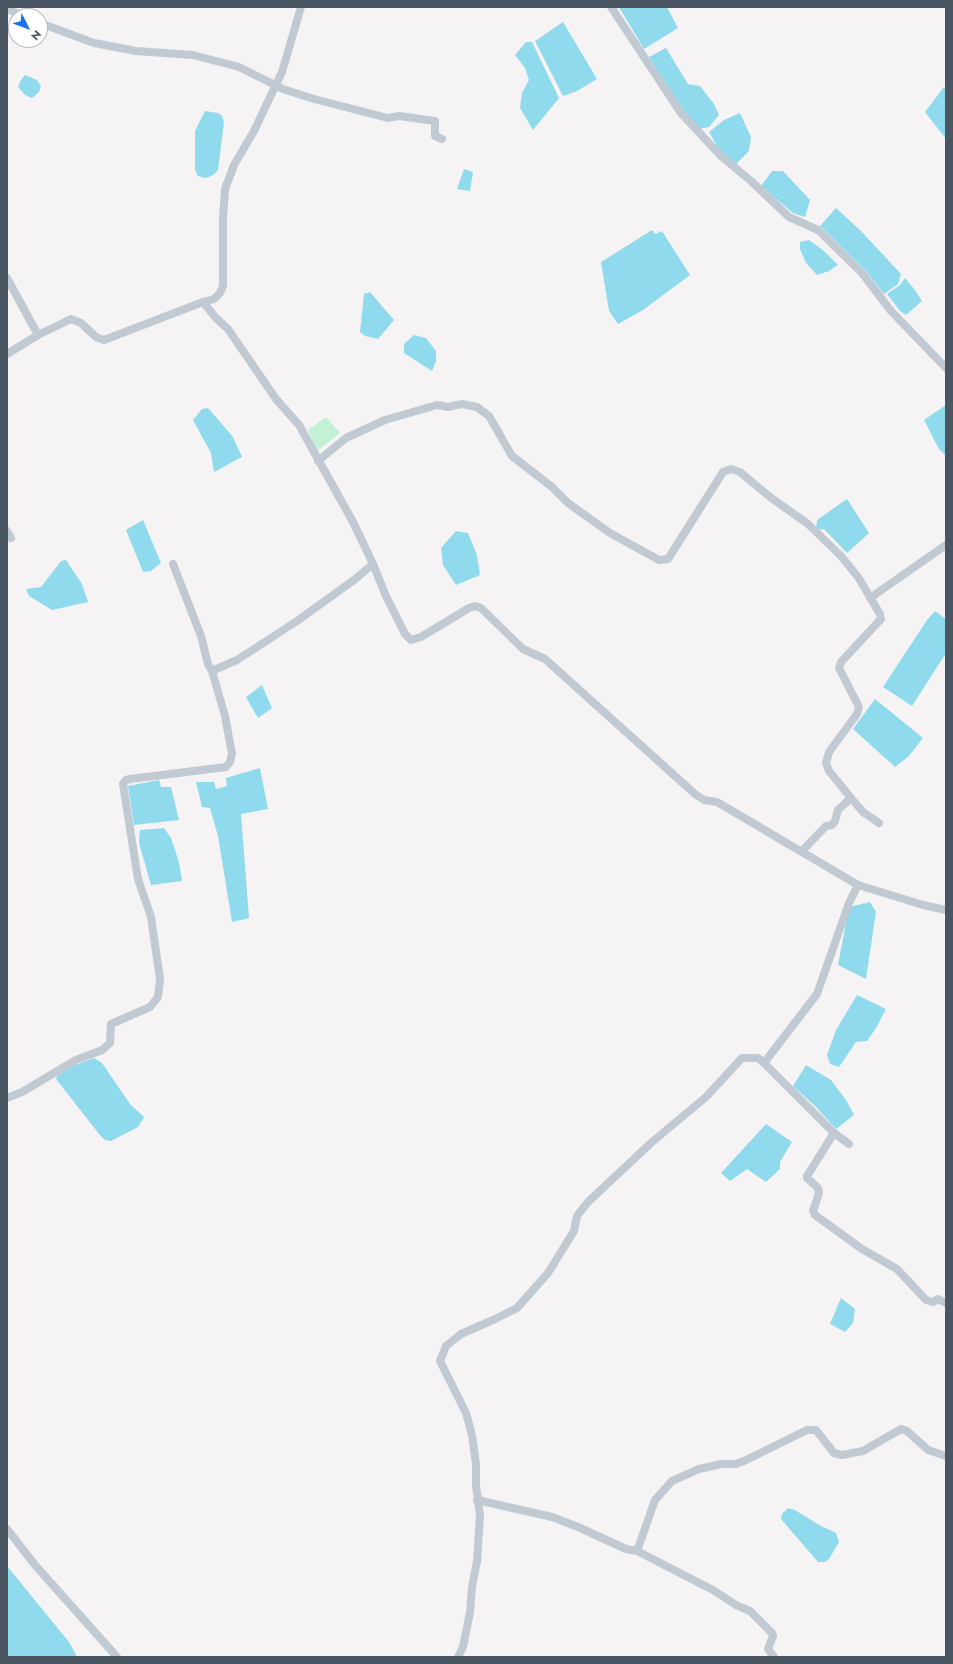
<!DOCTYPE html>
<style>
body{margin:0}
#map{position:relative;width:953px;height:1664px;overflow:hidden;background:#f5f3f3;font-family:Jost,sans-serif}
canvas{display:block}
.frame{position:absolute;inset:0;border:8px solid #4a5661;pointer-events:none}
.north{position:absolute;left:8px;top:8px;width:40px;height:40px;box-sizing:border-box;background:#fff;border:1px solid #b7bbc0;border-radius:50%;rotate:132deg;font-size:11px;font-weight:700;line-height:16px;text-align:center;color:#4a5661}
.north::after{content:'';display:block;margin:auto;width:14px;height:18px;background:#1a73e8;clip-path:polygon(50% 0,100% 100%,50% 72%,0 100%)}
</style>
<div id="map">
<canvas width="953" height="1664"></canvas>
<div class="frame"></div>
<div class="north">N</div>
</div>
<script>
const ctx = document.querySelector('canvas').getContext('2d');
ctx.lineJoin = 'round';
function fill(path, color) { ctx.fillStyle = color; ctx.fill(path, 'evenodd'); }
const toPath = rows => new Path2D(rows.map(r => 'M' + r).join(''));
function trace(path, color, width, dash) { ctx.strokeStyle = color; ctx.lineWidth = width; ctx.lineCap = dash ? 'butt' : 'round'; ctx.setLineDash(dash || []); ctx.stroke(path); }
fill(toPath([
 [326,417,340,433,317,451,308,430]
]), '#c3f1d5');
fill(toPath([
 [619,7,667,7,678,28,644,49],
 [563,22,597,79,577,91,563,96,535,41],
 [526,42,532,42,559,98,533,130,520,108,522,93,529,80,525,68,515,55],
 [666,48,688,84,700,86,714,104,719,115,709,127,699,129,679,106,649,57],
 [25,75,37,80,41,86,39,92,32,98,25,95,18,87,21,80],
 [944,87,946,90,946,139,925,112],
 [205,111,218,113,222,116,224,122,218,170,213,175,206,178,198,176,195,170,195,131],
 [740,113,751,137,749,151,735,165,723,156,709,132,724,120],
 [464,169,473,172,470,191,457,189],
 [772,171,783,171,810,200,805,217,793,213,761,186],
 [836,208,862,232,901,274,898,284,884,294,866,271,820,226],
 [652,230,655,234,662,231,690,275,643,310,618,324,609,311,601,262],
 [809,240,824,251,838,265,829,271,817,275,806,263,800,249,800,242],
 [905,278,915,290,922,301,906,315,900,311,887,294,900,285],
 [370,292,394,320,378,339,365,336,360,332,364,294],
 [414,335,426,338,436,351,436,361,432,371,404,353,404,344],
 [946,405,946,456,939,449,924,420],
 [208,408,233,437,242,457,214,472,211,453,193,420,202,409],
 [847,499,869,533,847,553,824,529,816,530,817,520],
 [143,520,161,563,151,571,143,572,126,530],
 [456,531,468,533,477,555,480,575,456,585,443,565,441,548],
 [66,560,82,584,88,602,52,610,29,596,26,589,41,587,61,561],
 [935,611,946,619,946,653,912,706,883,687,927,620],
 [262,685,272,708,258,718,246,697],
 [875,699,923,738,908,757,895,767,853,729],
 [260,768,268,809,241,814,249,918,232,922,218,836,210,808,202,807,196,782,214,782,216,789,227,786,226,778],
 [159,780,161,787,171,787,179,820,134,825,128,786],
 [164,828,171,838,179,862,182,881,151,885,139,843,140,830],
 [870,902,876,912,866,979,838,965,849,907],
 [857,995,886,1009,876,1028,867,1041,856,1042,839,1067,830,1064,827,1055,836,1030],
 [94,1058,102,1063,130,1104,144,1117,138,1127,111,1141,105,1140,99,1134,56,1079,60,1071],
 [806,1065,831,1080,846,1100,854,1115,836,1129,816,1107,793,1086],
 [766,1124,792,1142,780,1162,780,1169,766,1182,747,1169,730,1181,721,1173],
 [841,1298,855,1309,853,1323,845,1332,830,1324],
 [788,1508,795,1510,819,1525,836,1533,839,1542,829,1559,825,1562,818,1562,781,1519,782,1514],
 [7,1566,69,1642,77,1657,7,1657]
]), '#90daee');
trace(toPath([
 [611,7,681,113,721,156,751,181,789,217,818,230,862,273,891,311,946,368],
 [7,9,23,16],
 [40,23,94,43,136,51,193,55,239,67,283,89,314,99,388,118,399,116,435,121,435,136,442,139],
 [7,278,38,335],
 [7,354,38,335,71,319,81,323,96,337,104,340,203,302],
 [318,461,346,438,385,420,437,405,448,407,462,404,477,407,489,416,512,456,552,487,568,503,610,533,659,560,668,559,723,472,731,469,740,472,770,497,808,524,841,556,858,577,880,614,881,619,841,662,839,668,859,707,857,714,829,752,826,763,829,771,851,798,838,810,835,821,832,825,826,826,802,851],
 [7,531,11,538],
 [173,564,201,636,208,664,212,671,237,660,297,621,354,580,373,564,353,522,299,425,276,399,228,329,216,318,203,302,214,299,220,293,223,286,223,218,225,189,234,165,254,131,282,72,301,7],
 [373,564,386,596,405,634,411,640,421,637,469,608,475,606,481,608,523,649,545,659,695,794,704,800,717,802,858,885,923,905,946,910],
 [870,598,946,545],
 [851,798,863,812,879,823],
 [7,1098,22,1092,76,1060,102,1050,110,1043,111,1024,150,1007,158,997,160,979,151,917,138,879,123,784,126,780,130,779,226,767,230,762,232,754,225,716,212,671],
 [834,1133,807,1176,807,1178,818,1188,819,1193,813,1211,815,1215,862,1249,897,1269,926,1300,933,1302,938,1299,946,1303],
 [849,1144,834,1133,764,1063,817,994,849,903,858,885],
 [477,1500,552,1517,578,1527,626,1549,637,1551,655,1500,672,1481,699,1469,721,1464,736,1464,744,1461,807,1430,816,1430,834,1453,842,1455,863,1451,901,1429,907,1431,928,1450,946,1456],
 [7,1529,35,1565,117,1657],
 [637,1551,713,1590,736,1605,750,1611,772,1633,773,1636,768,1649,774,1657],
 [458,1657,463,1647,470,1612,472,1587,477,1561,480,1516,476,1485,476,1464,472,1435,466,1413,440,1361,446,1346,461,1334,495,1319,517,1308,548,1273,574,1231,577,1216,588,1202,652,1142,706,1097,742,1058,758,1058,764,1063]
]), '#c1cad2', 8);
</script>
